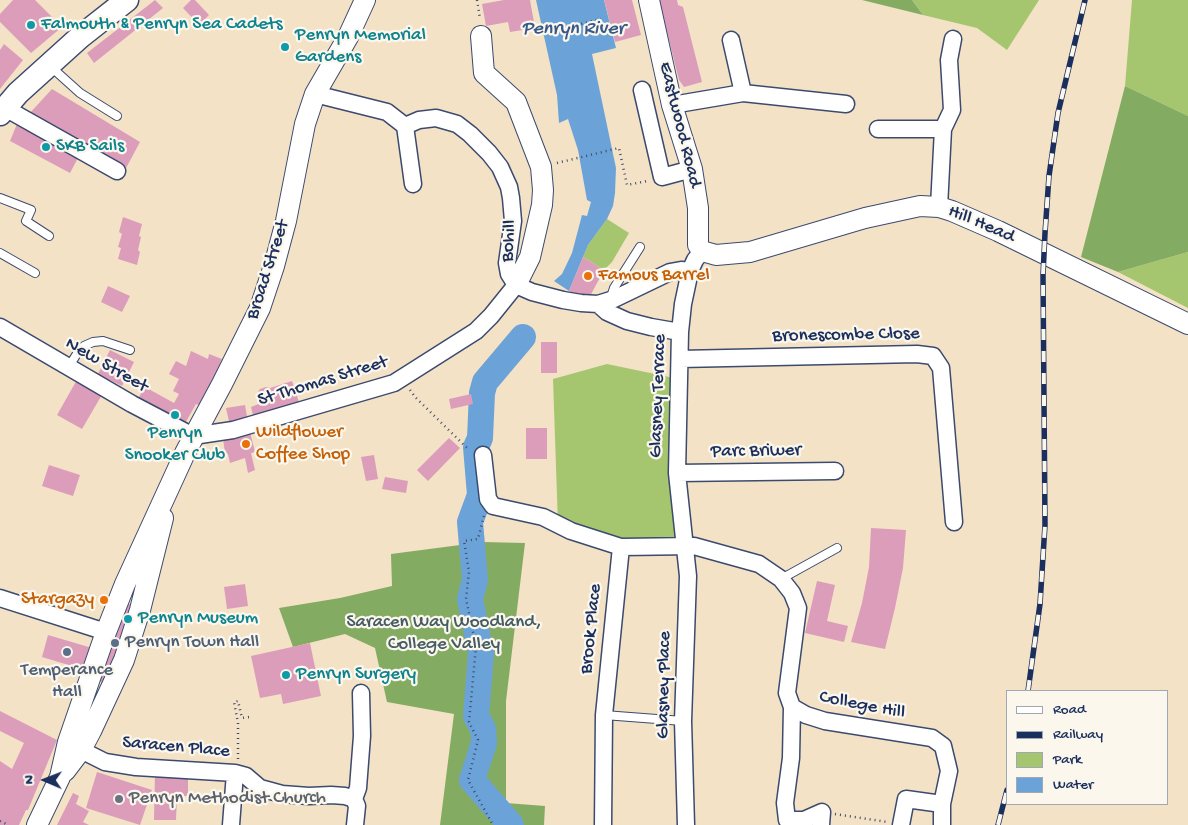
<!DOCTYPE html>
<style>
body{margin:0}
#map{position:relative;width:1188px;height:825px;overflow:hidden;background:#f3e2c6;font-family:"Gochi Hand",sans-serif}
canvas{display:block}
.legend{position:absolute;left:1006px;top:690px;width:162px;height:115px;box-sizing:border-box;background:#fbf7ec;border:1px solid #a1a7b3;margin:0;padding:6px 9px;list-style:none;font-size:15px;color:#1b2f5e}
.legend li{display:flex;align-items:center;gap:10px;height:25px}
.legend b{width:25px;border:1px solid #a1a7b3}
.north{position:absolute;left:20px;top:755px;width:50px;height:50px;-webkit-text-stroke:4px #fbf7ec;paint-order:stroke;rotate:271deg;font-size:14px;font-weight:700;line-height:20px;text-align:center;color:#1b2f5e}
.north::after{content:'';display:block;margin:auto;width:18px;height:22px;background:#1b2f5e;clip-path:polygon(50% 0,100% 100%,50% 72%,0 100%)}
</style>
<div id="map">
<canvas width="1188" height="825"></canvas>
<ul class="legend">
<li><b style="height:6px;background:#fff"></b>Road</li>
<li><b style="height:6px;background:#1b2f5e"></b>Railway</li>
<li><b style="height:14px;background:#a5c66f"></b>Park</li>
<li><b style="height:14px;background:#6ba3d9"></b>Water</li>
</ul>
<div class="north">N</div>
</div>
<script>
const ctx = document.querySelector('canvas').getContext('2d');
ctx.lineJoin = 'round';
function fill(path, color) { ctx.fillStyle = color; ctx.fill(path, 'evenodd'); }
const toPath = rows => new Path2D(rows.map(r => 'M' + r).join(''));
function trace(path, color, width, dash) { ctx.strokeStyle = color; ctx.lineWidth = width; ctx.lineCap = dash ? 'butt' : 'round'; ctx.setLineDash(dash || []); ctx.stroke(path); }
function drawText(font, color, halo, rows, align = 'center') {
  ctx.font = font + ' "Gochi Hand",sans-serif'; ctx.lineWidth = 4.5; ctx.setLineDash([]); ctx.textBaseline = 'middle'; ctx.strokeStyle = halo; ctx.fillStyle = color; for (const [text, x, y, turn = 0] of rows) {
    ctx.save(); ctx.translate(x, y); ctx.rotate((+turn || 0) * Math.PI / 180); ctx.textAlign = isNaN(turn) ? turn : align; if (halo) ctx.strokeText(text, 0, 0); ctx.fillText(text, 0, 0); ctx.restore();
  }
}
fill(toPath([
 [912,0,1039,0,1007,50,977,28,923,15],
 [1132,0,1188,0,1188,116,1125,86],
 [607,219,629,233,612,262,604,270,583,257,588,245],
 [1188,252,1188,308,1118,272],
 [607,364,679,379,685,545,621,547,558,525,553,379]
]), '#a5c66f');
fill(toPath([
 [862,0,912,0,923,15],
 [1125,86,1188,116,1188,252,1118,272,1081,257],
 [483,542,525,543,506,701,506,803,545,806,544,825,440,825,454,714,387,702,375,648,345,634,293,647,279,608,340,598,392,586,391,554]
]), '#84ab62');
fill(toPath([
 [536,0,604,0,616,48,592,54,616,168,615,193,613,206,607,219,588,245,569,291,554,281,562,274,572,253,582,215,587,216,591,202,587,200,578,150,568,119,559,123,557,95]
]), '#6ba3d9');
trace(toPath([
 [511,825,472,780,484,743,483,729,476,716,481,653,470,599,475,580,470,522,480,495,476,447,480,438,482,393,485,382,523,337]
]), '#6ba3d9', 26);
fill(toPath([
 [13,0,35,0,62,27,31,53,0,22,0,14],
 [155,0,163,8,94,63,87,53],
 [191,0,195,0,209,15,199,25,183,8],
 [504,0,530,0,535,28,510,32,508,22,486,26,482,4],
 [604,0,632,0,641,35,615,42],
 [659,0,677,0,678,5,683,7,702,82,684,87,679,80],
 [4,44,23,60,0,89,0,50],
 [52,89,140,142,125,170,29,114],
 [19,119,81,152,70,173,10,141],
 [123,217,142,224,139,236,141,237,138,250,140,252,137,265,118,259,121,248,118,247,122,234,119,232],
 [583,257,604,270,589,298,576,295,569,291],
 [108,286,130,296,122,312,101,302],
 [541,342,557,342,557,373,541,373],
 [110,350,134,362,122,386,98,374],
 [191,351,208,359,209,354,222,359,213,380,214,381,201,406,196,404,183,427,136,402,145,387,174,403,179,394,173,391,179,379,169,374,176,361,186,366],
 [78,378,103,393,82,429,57,415],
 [292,381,300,405,254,419,251,407,261,403,258,392,260,389,266,387,270,388],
 [471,394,473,404,451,409,449,399],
 [245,405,248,422,230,426,226,408],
 [526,428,547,428,547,459,526,459],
 [250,432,255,452,251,453,255,470,248,473,245,458,230,463,228,454,225,453,223,438],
 [449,438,460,448,428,481,417,470],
 [374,455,378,479,366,481,361,457],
 [49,465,80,475,73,496,42,486],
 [385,477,408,481,406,493,382,489],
 [871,528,906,530,903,568,895,608,885,649,851,642,862,603,869,567],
 [817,581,835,585,827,621,848,626,844,642,805,633],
 [245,584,248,606,227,609,224,587],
 [122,601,136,607,109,685,94,679],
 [48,635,92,648,85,670,42,657],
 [310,643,321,696,283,704,281,694,260,698,251,656],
 [0,711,57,740,28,810,26,810,19,825,0,825,0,761,12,769,24,743,0,731],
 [97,772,152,790,140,825,86,808],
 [155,772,188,776,188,796,177,796,176,820,154,820],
 [73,793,79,796,76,804,89,811,83,822,89,825,57,825]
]), '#dc9dbb');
const service = toPath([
 [50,66,80,93,117,116],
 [0,198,31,210,26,221,49,236],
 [0,253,35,273],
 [614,299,612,294,614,288,640,247],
 [68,368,78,352,84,346,93,342,103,341,130,350],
 [781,579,837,548],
 [604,715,683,721]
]);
const minor = toPath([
 [731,40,743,93],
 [642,90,662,177,692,169],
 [315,94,387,112,405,126],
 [672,105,743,93,846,104],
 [5,108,117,171],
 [405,126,419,120,436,118,457,124,470,134,489,153,500,167,509,187,511,198,513,221,507,263,509,274,516,285],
 [405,126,413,184],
 [878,129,943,129,939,207],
 [943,129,952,110,949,60,953,39],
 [516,285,532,292,563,300,581,303,598,304,614,299,670,272,681,270,690,271],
 [598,304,607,312,627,321,651,327,680,332],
 [0,327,132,404,193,436,233,430,394,383,476,331,491,316,516,285],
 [680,359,917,354,933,356,941,368,954,522],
 [483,455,488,499,493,506,543,517,571,531,621,547,694,546,759,564,781,579,792,593,798,608,787,693,792,707,806,715,825,721,932,738,943,746,949,771,942,804,942,825],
 [677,473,835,471],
 [0,598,106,632],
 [792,707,791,758,785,803,787,820,804,820,822,812,821,825],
 [81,750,105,762,136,767,235,773,246,776,260,788,282,794,309,796,331,795,345,796,354,799],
 [231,825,235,773],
 [355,825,357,806,354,799,358,788,362,736,361,693],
 [603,825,604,715,621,547],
 [686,825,683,721,688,576,677,473,680,332,683,304,690,271,695,260,702,251],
 [901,825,906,799,942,804]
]);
const tertiary = toPath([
 [649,0,672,105,692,169,698,208,698,245,702,251,716,255,750,252,865,218,920,206,939,207,952,211,998,231,1188,324],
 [481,36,484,73,516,102,541,167,543,190,542,205,530,257,516,285],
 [65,771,81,750,91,731,124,660,140,610,163,518],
 [37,825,60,777,68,742,106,632,125,584,185,453,222,384,260,308,274,266,286,221,305,124,315,94,348,37,365,0]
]);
const secondary = toPath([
 [0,114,18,93,80,37,127,0]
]);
trace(service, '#3b4a6e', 10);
trace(minor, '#3b4a6e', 19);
trace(tertiary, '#3b4a6e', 22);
trace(secondary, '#3b4a6e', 25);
trace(toPath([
 [477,0,480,19],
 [557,30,601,19],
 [557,163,619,148,627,185,647,181],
 [410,390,415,397,469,450],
 [484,516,478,539,464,541,469,572,466,599,476,646,469,722,478,740,468,780,493,825],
 [238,759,238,723,234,702,238,701,242,718,249,717],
 [835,814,887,822],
 [0,821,8,825]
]), '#3b4a6e', 2.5, [1, 4]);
trace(service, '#fff', 8);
trace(minor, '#fff', 16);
trace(tertiary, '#fff', 20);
trace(secondary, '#fff', 22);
const rail = toPath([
 [1028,691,1040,604,1045,525,1043,275,1045,233,1049,176,1058,113,1085,0],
 [998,825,1007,790]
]);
trace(rail, '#1b2f5e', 5.5);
trace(rail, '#fbf7ec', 4, [11]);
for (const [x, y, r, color] of [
 [31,25,5,"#0f9aa8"],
 [285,47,5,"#0f9aa8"],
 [46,147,5,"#0f9aa8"],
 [588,276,5,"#e8710a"],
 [175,415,5,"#0f9aa8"],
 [246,444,5,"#e8710a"],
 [104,600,5,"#e8710a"],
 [128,619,5,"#0f9aa8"],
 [115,643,5,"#5c6f8a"],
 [67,652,5,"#5c6f8a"],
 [286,675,5,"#0f9aa8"],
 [119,799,5,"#6b7280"]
]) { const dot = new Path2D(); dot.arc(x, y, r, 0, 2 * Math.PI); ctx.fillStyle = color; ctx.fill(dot); trace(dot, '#fbf7ec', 2); }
drawText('19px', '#0d838f', '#fbf7ec', [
 ["Falmouth & Penryn Sea Cadets",41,25],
 ["Penryn Memorial",295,36],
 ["Gardens",295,58],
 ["SKB Sails",56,147],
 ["Penryn",175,434,"center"],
 ["Snooker Club",175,456,"center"],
 ["Penryn Museum",138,619],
 ["Penryn Surgery",296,675]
], 'left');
drawText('19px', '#1b2f5e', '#fbf7ec', [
 ["Eastwood Road",679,125,76],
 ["Hill Head",981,225,23],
 ["Bohill",510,241,-86],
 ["Broad Street",269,270,-72],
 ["Bronescombe Close",846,336,-1],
 ["New Street",106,366,30],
 ["St Thomas Street",323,382,-17],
 ["Glasney Terrace",659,396,-88],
 ["Parc Briwer",756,452,-1],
 ["Brook Place",592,629,-84],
 ["Glasney Place",665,685,-89],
 ["College Hill",862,706,11],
 ["Saracen Place",176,748,5]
]);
drawText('19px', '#c56008', '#fbf7ec', [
 ["Famous Barrel",598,276],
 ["Wildflower",256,433],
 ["Coffee Shop",256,455],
 ["Stargazy",94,600,"right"]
], 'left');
drawText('19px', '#445c63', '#fbf7ec', [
 ["Saracen Way Woodland,",444,623],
 ["College Valley",444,645]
]);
drawText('19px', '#4e5e75', '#fbf7ec', [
 ["Penryn Town Hall",125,643],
 ["Temperance",67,671,"center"],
 ["Hall",67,693,"center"]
], 'left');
drawText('19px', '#5b616d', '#fbf7ec', [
 ["Penryn Methodist Church",129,799]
], 'left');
drawText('italic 20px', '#375889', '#fbf7ec', [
 ["Penryn River",573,30]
]);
</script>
